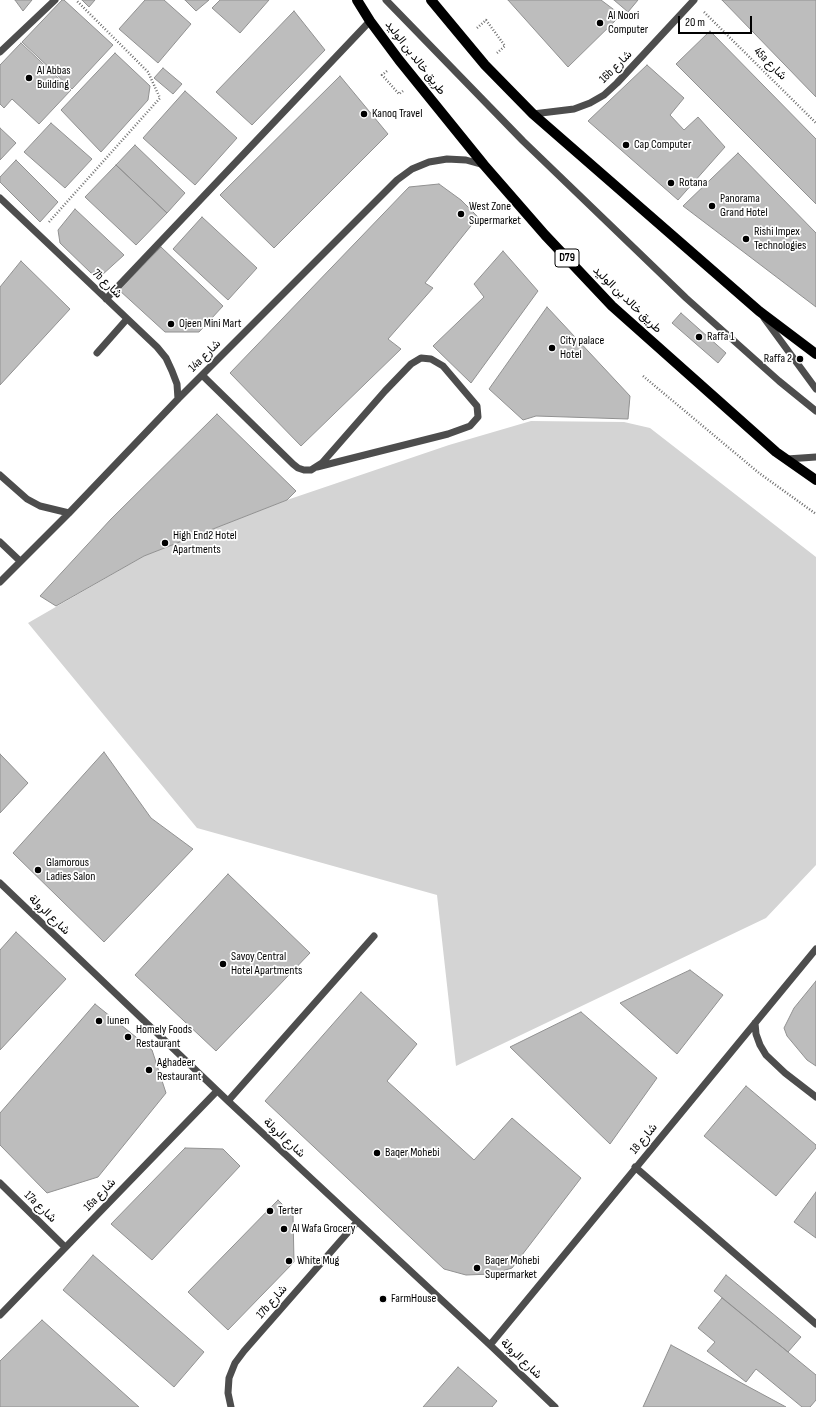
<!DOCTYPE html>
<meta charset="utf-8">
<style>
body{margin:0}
#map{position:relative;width:816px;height:1407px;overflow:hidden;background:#fff;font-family:"Sofia Sans Condensed",sans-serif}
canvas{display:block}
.scale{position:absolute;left:678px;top:16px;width:74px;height:18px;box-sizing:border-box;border:2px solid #000;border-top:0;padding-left:5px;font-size:12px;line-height:14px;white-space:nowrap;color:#000;-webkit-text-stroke:3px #fff;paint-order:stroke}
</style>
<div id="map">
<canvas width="816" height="1407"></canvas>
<div class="scale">20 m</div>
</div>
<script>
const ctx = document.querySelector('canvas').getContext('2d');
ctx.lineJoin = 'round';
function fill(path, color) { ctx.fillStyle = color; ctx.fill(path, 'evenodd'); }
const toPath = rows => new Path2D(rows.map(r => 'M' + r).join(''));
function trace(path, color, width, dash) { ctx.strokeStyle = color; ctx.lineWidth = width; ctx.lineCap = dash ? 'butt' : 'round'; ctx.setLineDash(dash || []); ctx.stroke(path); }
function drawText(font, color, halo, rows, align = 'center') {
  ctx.font = font + ' "Sofia Sans Condensed",Vazirmatn,sans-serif'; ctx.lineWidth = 3.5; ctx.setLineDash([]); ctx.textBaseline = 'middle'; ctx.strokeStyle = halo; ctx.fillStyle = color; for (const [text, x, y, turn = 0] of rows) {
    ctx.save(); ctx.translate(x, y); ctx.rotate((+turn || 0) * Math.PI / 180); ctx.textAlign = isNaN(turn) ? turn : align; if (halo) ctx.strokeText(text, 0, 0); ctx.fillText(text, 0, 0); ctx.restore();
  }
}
fill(toPath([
 [531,421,624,422,650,428,816,557,816,865,766,918,456,1066,437,895,197,828,28,623,144,556,287,500,449,445]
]), '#d4d4d4');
const building = toPath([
 [15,0,32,0,23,11,15,0],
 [62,0,64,0,113,45,72,89,22,42,62,0],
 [82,0,95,0,89,7,82,0],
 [145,0,164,0,191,24,158,63,119,29,145,0],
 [185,0,209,0,196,11,185,0],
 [220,0,269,0,240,33,212,8,220,0],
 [508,0,601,0,621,15,568,67,508,0],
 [614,0,638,0,628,12,614,0],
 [722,0,816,0,816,97,722,0],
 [294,11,325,50,252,125,216,92,294,11],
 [710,31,816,139,816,204,676,64,710,31],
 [21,43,71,90,39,124,12,99,4,108,0,104,0,65,21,43],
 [115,53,150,86,148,100,101,152,61,110,115,53],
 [647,65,684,98,670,115,684,130,698,117,725,147,678,200,588,121,647,65],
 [163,68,182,84,173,94,154,78,163,68],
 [340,76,388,134,274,248,220,195,340,76],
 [185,91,237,138,195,185,143,138,185,91],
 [51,123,92,159,65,188,24,152,51,123],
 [0,128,16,143,0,160,0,128],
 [135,145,185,193,167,213,116,165,135,145],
 [738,153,816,233,816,307,683,206,738,153],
 [16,160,58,202,40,222,0,182,0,177,16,160],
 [116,165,167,213,136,245,85,197,116,165],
 [439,184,461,200,478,217,425,283,433,288,388,339,401,349,301,446,230,373,409,187,439,184],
 [75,209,124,255,102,275,91,273,60,243,58,230,75,209],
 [202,217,257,268,228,300,173,249,202,217],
 [161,247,223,306,199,332,165,332,119,290,161,247],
 [503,251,538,291,471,383,433,346,484,297,474,284,503,251],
 [21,261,70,309,0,385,0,287,21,261],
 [547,307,630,396,628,419,536,416,523,420,489,389,547,307],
 [681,313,726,353,718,363,672,323,681,313],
 [217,414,296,491,287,500,144,556,56,606,40,596,111,519,217,414],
 [104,752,151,818,193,849,104,942,13,853,104,752],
 [0,754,28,783,0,813,0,754],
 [228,874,310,953,216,1051,135,975,228,874],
 [16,932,66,979,0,1050,0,950,16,932],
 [690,970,723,995,677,1054,620,1003,690,970],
 [816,981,816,1066,807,1060,787,1036,784,1028,794,1008,816,981],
 [361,992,417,1044,387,1081,474,1160,512,1118,581,1178,512,1268,492,1274,466,1275,444,1269,265,1101,361,992],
 [95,1004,152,1050,166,1093,98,1177,47,1193,0,1145,0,1113,95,1004],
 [581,1012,657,1078,610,1144,510,1047,581,1012],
 [746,1086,816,1145,816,1148,776,1196,704,1136,746,1086],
 [185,1148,223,1149,240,1166,152,1260,111,1224,185,1148],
 [816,1192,816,1238,794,1222,816,1192],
 [278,1200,293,1215,294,1262,228,1330,188,1292,278,1200],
 [93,1255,204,1352,174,1387,63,1290,93,1255],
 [726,1275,801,1337,788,1352,714,1291,726,1275],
 [722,1298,816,1375,816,1400,810,1407,802,1407,756,1369,746,1382,707,1351,715,1342,698,1328,722,1298],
 [42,1320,139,1407,0,1407,0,1361,42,1320],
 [671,1345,786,1407,643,1407,671,1345],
 [458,1367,497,1401,492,1407,423,1407,458,1367]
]);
fill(building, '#bdbdbd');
trace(building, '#919191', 1);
trace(toPath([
 [704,12,816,123],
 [477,28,486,20,505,46,497,53],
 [387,71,382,75,399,94,403,91],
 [49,222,160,98,148,72,76,0],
 [643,376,759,473,816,514]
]), '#6f6f6f', 2.5, [1, 2]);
trace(toPath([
 [386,0,523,141,686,298,779,381,816,411],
 [0,52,55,0],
 [533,114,574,109,590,103,604,95,617,83,694,0],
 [0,198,157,347,166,358,172,371,177,384,178,399],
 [106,299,370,21],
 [764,318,816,389],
 [97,353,127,319],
 [202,375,293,464,298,468,304,470,311,470,322,463,385,391,411,364,421,358,431,359,443,366,477,406,478,417,470,426,448,434,317,467],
 [787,459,816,457],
 [0,475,27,499,40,506,69,513],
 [0,542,20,561],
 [0,582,69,513,178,399,397,180,412,169,429,162,447,159,466,160,484,165],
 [0,883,228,1101,490,1345,555,1407],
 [755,1023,756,1034,760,1045,766,1055,785,1073,816,1097],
 [228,1101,374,936],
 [635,1167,816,1324],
 [0,1183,65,1247],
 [0,1315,217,1091],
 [490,1345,816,949],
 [231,1407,228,1393,229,1378,235,1363,244,1351,357,1222]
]), '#4d4d4d', 7);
trace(toPath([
 [357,0,370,21,399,60,484,165,545,235,612,306,776,452,816,480],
 [431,0,485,65,533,114,759,311,816,354]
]), '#000', 10);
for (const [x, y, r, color] of [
 [600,23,4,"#000"],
 [29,78,4,"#000"],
 [364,114,4,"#000"],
 [626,145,4,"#000"],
 [671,183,4,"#000"],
 [712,206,4,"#000"],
 [461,214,4,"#000"],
 [746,239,4,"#000"],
 [171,324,4,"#000"],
 [699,337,4,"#000"],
 [552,348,4,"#000"],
 [800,359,4,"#000"],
 [165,543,4,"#000"],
 [38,870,4,"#000"],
 [223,964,4,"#000"],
 [99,1021,4,"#000"],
 [128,1037,4,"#000"],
 [149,1070,4,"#000"],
 [377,1153,4,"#000"],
 [270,1211,4,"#000"],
 [284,1229,4,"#000"],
 [289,1261,4,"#000"],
 [477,1268,4,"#000"],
 [383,1299,4,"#000"]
]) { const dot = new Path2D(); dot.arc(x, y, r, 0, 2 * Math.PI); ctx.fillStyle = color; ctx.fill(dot); trace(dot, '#fff', 1.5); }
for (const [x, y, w] of [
 [567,258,24]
]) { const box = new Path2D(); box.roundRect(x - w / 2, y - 9, w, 18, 3); ctx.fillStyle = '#fff'; ctx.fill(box); trace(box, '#000', 1); }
drawText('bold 11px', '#000', null, [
 ["D79",567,258]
]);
drawText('12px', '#000', '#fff', [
 ["Al Noori",608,16],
 ["Computer",608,30],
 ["Al Abbas",37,71],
 ["Building",37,85],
 ["Kanoq Travel",372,114],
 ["Cap Computer",634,145],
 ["Rotana",679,183],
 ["Panorama",720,199],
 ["Grand Hotel",720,213],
 ["West Zone",469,207],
 ["Supermarket",469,221],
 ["Rishi Impex",754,232],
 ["Technologies",754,246],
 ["Ojeen Mini Mart",179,324],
 ["Raffa 1",707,337],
 ["City palace",560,341],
 ["Hotel",560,355],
 ["Raffa 2",792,359,"right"],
 ["High End2 Hotel",173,536],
 ["Apartments",173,550],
 ["Glamorous",46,863],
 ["Ladies Salon",46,877],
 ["Savoy Central",231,957],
 ["Hotel Apartments",231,971],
 ["lunen",107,1021],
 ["Homely Foods",136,1030],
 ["Restaurant",136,1044],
 ["Aghadeer",157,1063],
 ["Restaurant",157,1077],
 ["Baqer Mohebi",385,1153],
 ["Terter",278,1211],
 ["Al Wafa Grocery",292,1229],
 ["White Mug",297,1261],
 ["Baqer Mohebi",485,1261],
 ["Supermarket",485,1275],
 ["FarmHouse",391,1299]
], 'left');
drawText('12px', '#000', '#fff', [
 ["طريق خالد بن الوليد",415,58,52],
 ["45a شارع",770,64,45],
 ["16b شارع",616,67,-45],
 ["7b شارع",107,284,44],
 ["طريق خالد بن الوليد",627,300,44],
 ["14a شارع",205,356,-45],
 ["شارع الرولة",49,915,44],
 ["شارع الرولة",284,1138,43],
 ["شارع 18",644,1139,-50],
 ["16a شارع",100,1195,-46],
 ["17a شارع",40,1207,44],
 ["17b شارع",272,1302,-49],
 ["شارع الرولة",521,1359,44]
]);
</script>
